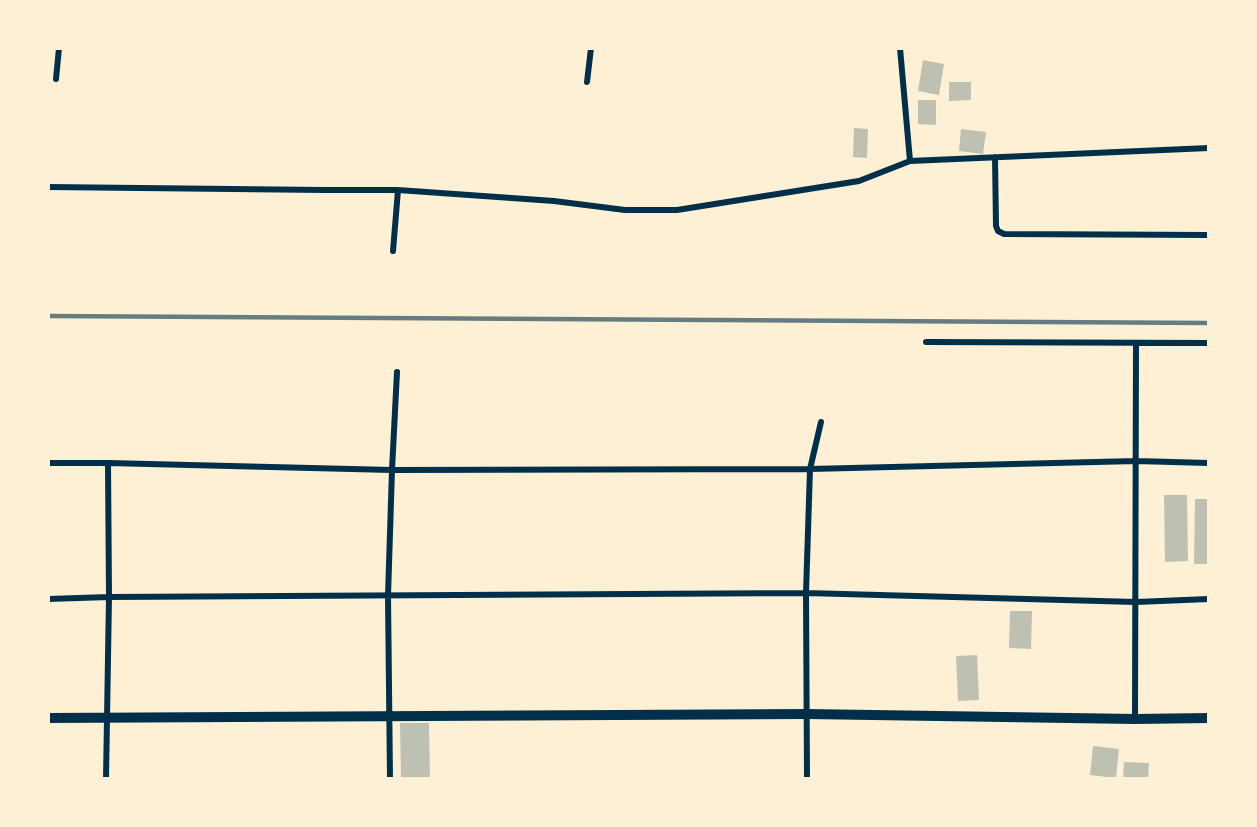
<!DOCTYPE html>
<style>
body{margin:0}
#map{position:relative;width:1257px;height:827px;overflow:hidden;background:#fdf0d5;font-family:Commissioner,sans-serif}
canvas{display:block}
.frame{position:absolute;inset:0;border:50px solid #fdf0d5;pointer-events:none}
</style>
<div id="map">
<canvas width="1257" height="827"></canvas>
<div class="frame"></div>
</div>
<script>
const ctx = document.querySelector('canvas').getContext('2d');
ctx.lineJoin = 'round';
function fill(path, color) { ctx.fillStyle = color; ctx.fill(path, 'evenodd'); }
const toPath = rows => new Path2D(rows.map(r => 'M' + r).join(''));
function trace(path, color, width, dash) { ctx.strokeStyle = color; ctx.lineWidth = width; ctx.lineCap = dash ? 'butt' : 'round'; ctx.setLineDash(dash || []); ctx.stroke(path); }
fill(toPath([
 [923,60,944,64,939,95,918,91],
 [949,82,971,82,971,100,949,101],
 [918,100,936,100,936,125,918,124],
 [854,128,868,129,867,158,853,157],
 [961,129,986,132,983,154,959,151],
 [1164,495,1187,495,1188,561,1165,562],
 [1195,499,1209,499,1209,564,1194,564],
 [1010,611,1032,611,1031,649,1009,648],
 [977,655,979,700,958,701,956,656],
 [400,723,429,723,430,779,401,779],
 [1093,746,1119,749,1116,778,1090,775],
 [1124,762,1149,763,1148,779,1123,779]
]), '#bec0b2');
trace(toPath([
 [900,48,910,161],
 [56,79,59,48],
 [587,82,591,48],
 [995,157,996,226,998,231,1004,234,1209,235],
 [48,187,324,190,398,190,554,201,625,210,677,210,859,181,910,161,1209,148],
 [393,251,398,190],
 [926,342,1209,343],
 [48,463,108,463,392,470,810,469,1136,461,1209,463],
 [48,599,109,597,806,593,1136,602,1209,599],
 [1135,719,1136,343],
 [106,779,109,597,108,463],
 [390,779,388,596,392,470,397,372],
 [807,779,806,593,810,469,821,422]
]), '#003049', 6);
trace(toPath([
 [48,718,807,714,1135,719,1209,718]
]), '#003049', 10);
trace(toPath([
 [48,316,1209,323]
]), '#657d81', 4.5);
</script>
